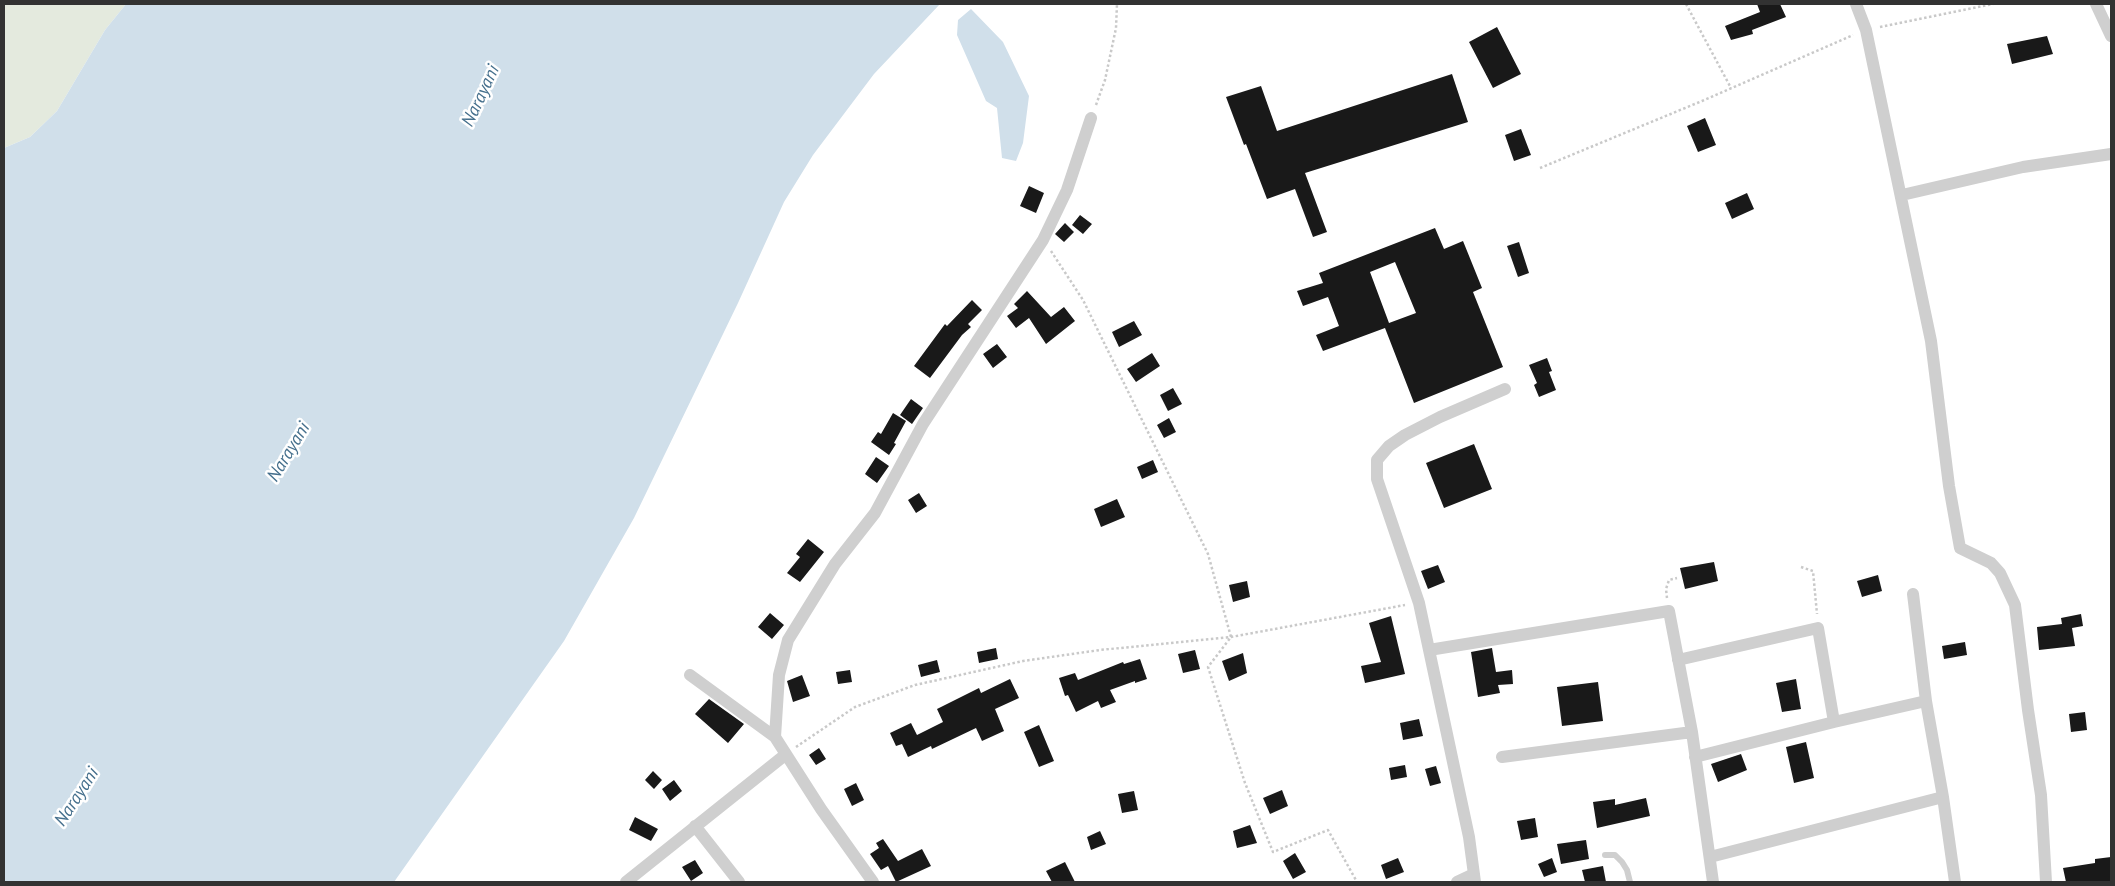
<!DOCTYPE html>
<style>
body{margin:0}
#map{position:relative;width:2115px;height:886px;overflow:hidden;background:#fff;font-family:"PT Sans",sans-serif}
canvas{display:block}
.frame{position:absolute;inset:0;border:5px solid #323232;pointer-events:none}
</style>
<div id="map">
<canvas width="2115" height="886"></canvas>
<div class="frame"></div>
</div>
<script>
const ctx = document.querySelector('canvas').getContext('2d');
ctx.lineJoin = 'round';
function fill(path, color) { ctx.fillStyle = color; ctx.fill(path, 'evenodd'); }
const toPath = rows => new Path2D(rows.map(r => 'M' + r).join(''));
function trace(path, color, width, dash) { ctx.strokeStyle = color; ctx.lineWidth = width; ctx.lineCap = dash ? 'butt' : 'round'; ctx.setLineDash(dash || []); ctx.stroke(path); }
function drawText(font, color, halo, rows, align = 'center') {
  ctx.font = font + ' "PT Sans",sans-serif'; ctx.lineWidth = 5; ctx.setLineDash([]); ctx.textBaseline = 'middle'; ctx.strokeStyle = halo; ctx.fillStyle = color; for (const [text, x, y, turn = 0] of rows) {
    ctx.save(); ctx.translate(x, y); ctx.rotate((+turn || 0) * Math.PI / 180); ctx.textAlign = isNaN(turn) ? turn : align; if (halo) ctx.strokeText(text, 0, 0); ctx.fillText(text, 0, 0); ctx.restore();
  }
}
fill(toPath([
 [4,4,126,4,105,30,57,111,30,137,4,148]
]), '#e4eade');
fill(toPath([
 [126,4,940,4,874,74,813,155,784,202,738,303,634,518,564,641,394,882,4,882,4,148,30,137,57,111,105,30],
 [971,9,1003,42,1029,96,1023,143,1016,161,1002,158,997,108,986,101,957,35,958,20]
]), '#d0dfea');
fill(toPath([
 [1757,4,1780,4,1786,17,1752,30,1753,34,1731,40,1725,26,1760,12],
 [1497,27,1521,74,1493,88,1469,42],
 [2047,36,2053,54,2012,64,2007,44],
 [1452,74,1468,122,1305,173,1327,232,1313,237,1295,189,1267,199,1246,144,1244,145,1226,97,1261,86,1277,131],
 [1705,118,1716,145,1698,152,1687,126],
 [1521,129,1531,155,1514,161,1505,135],
 [1029,186,1044,193,1036,213,1020,206],
 [1747,193,1754,209,1732,219,1725,203],
 [1080,215,1092,224,1083,234,1072,225],
 [1065,223,1074,232,1064,242,1055,234],
 [1435,228,1444,249,1463,241,1482,288,1473,292,1503,367,1414,403,1385,328,1323,351,1316,335,1339,326,1328,297,1303,306,1297,291,1323,283,1319,273],
 [1395,262,1416,313,1389,323,1370,272],
 [1519,242,1529,273,1518,277,1507,246],
 [1027,291,1051,317,1064,307,1075,321,1046,344,1029,318,1016,328,1007,316,1018,308,1014,304],
 [972,300,982,310,968,324,971,327,962,335,930,378,914,366,945,324,947,326],
 [1134,321,1142,335,1119,347,1112,332],
 [997,344,1007,357,993,368,983,354],
 [1152,353,1160,366,1136,382,1127,369],
 [1547,358,1552,371,1549,372,1556,390,1539,397,1534,385,1537,383,1529,365],
 [1173,388,1182,404,1168,411,1160,395],
 [911,399,923,408,912,424,900,415],
 [893,413,906,421,894,443,896,444,889,455,871,442,878,432,881,434],
 [1169,418,1176,432,1164,438,1157,425],
 [1474,444,1492,489,1444,508,1426,463],
 [876,457,889,466,877,483,865,474],
 [1153,460,1158,472,1142,479,1137,467],
 [919,493,927,506,916,513,908,500],
 [1117,499,1125,517,1101,527,1094,509],
 [808,539,824,552,800,582,787,573,800,557,796,554],
 [1714,562,1718,581,1685,589,1680,568],
 [1438,565,1445,582,1428,589,1421,571],
 [1878,575,1882,591,1862,597,1857,581],
 [1247,581,1250,597,1233,602,1229,585],
 [770,613,784,625,772,639,758,627],
 [2081,614,2083,626,2072,628,2075,646,2039,650,2037,627,2062,624,2061,618],
 [1391,616,1405,674,1365,683,1361,666,1381,662,1369,623],
 [1965,642,1967,655,1944,659,1942,646],
 [996,648,998,659,979,663,977,652],
 [1492,648,1496,672,1512,670,1513,684,1498,685,1500,693,1478,697,1471,652],
 [1195,650,1200,669,1183,673,1178,654],
 [1243,653,1247,673,1229,681,1222,661],
 [1140,659,1147,679,1135,683,1135,681,1110,690,1116,702,1101,708,1098,701,1076,712,1068,695,1065,696,1059,678,1075,673,1078,680,1123,662,1124,664],
 [937,660,940,672,921,677,918,665],
 [850,670,852,682,838,684,836,672],
 [802,675,810,696,793,702,787,681],
 [1010,679,1019,698,995,709,1004,731,982,741,976,728,932,749,931,746,908,757,902,744,896,746,890,733,911,723,917,735,943,722,937,709,979,688,981,693],
 [1796,679,1801,709,1782,712,1776,683],
 [1598,682,1603,721,1562,726,1557,687],
 [709,699,744,724,728,743,695,714],
 [2085,712,2087,730,2071,732,2069,714],
 [1419,719,1423,736,1403,740,1400,723],
 [1039,725,1054,761,1039,767,1024,732],
 [1806,742,1814,778,1794,783,1786,747],
 [819,748,826,759,816,765,809,755],
 [1741,754,1747,770,1718,782,1711,764],
 [1405,765,1407,777,1391,780,1389,768],
 [1436,766,1441,783,1430,786,1425,769],
 [653,771,662,780,654,789,645,780],
 [674,780,682,791,670,801,662,789],
 [856,783,864,800,852,806,844,789],
 [1282,790,1288,806,1270,814,1263,798],
 [1134,791,1138,810,1122,813,1118,794],
 [1646,798,1650,816,1597,828,1593,802,1615,799,1615,805],
 [635,817,658,829,651,841,629,830],
 [1535,818,1538,837,1521,840,1517,821],
 [1250,825,1257,843,1237,848,1233,831],
 [1100,831,1106,844,1091,850,1087,837],
 [883,839,898,861,922,849,931,866,896,882,888,866,881,870,870,854,879,848,876,843],
 [1586,840,1589,859,1561,864,1557,844],
 [1295,853,1306,872,1293,879,1283,861],
 [2111,857,2111,882,2066,882,2063,868,2095,863,2095,859],
 [1398,858,1404,872,1386,879,1381,865],
 [1552,858,1557,872,1544,877,1538,864],
 [695,860,703,873,691,881,682,867],
 [1065,862,1075,882,1052,882,1046,871],
 [1603,866,1606,882,1585,882,1582,870]
]), '#191919');
trace(toPath([
 [1686,4,1731,88],
 [1880,27,1993,4],
 [1096,105,1105,80,1116,28,1117,4],
 [1540,168,1702,101,1853,35],
 [1051,251,1083,300,1208,554,1231,637,1208,667,1245,783,1273,852,1328,830,1357,882],
 [1801,567,1813,571,1817,614],
 [1667,598,1666,589,1669,580,1677,578],
 [796,747,855,707,915,685,1023,661,1100,650,1231,637,1405,605]
]), '#c9c9c9', 2.5, [2.5, 2.5]);
trace(toPath([
 [1605,855,1615,855,1622,862,1627,870,1630,882]
]), '#cfcfcf', 6);
trace(toPath([
 [1856,4,1866,30,1931,341,1949,486,1960,548,1991,563,2000,573,2015,605,2028,710,2041,795,2046,882],
 [2096,4,2111,36],
 [1902,195,2023,167,2111,154],
 [1913,594,1926,701],
 [1429,650,1669,611,1692,732,1713,882],
 [1678,660,1818,628,1834,722,1926,701,1943,797,1955,882],
 [690,675,775,737],
 [1502,757,1692,732],
 [1695,757,1834,722],
 [695,826,739,882],
 [1710,857,1943,797],
 [626,882,785,755],
 [873,882,821,809,775,737,779,675,788,640,835,564,875,513,923,424,1043,240,1067,190,1091,118],
 [1457,882,1474,874],
 [1475,882,1469,837,1419,603,1377,479,1377,460,1389,446,1405,435,1440,417,1505,389]
]), '#cfcfcf', 12);
drawText('italic 18px', '#46708d', '#fff', [
 ["Narayani",481,96,-65],
 ["Narayani",289,452,-59],
 ["Narayani",77,797,-57]
]);
</script>
